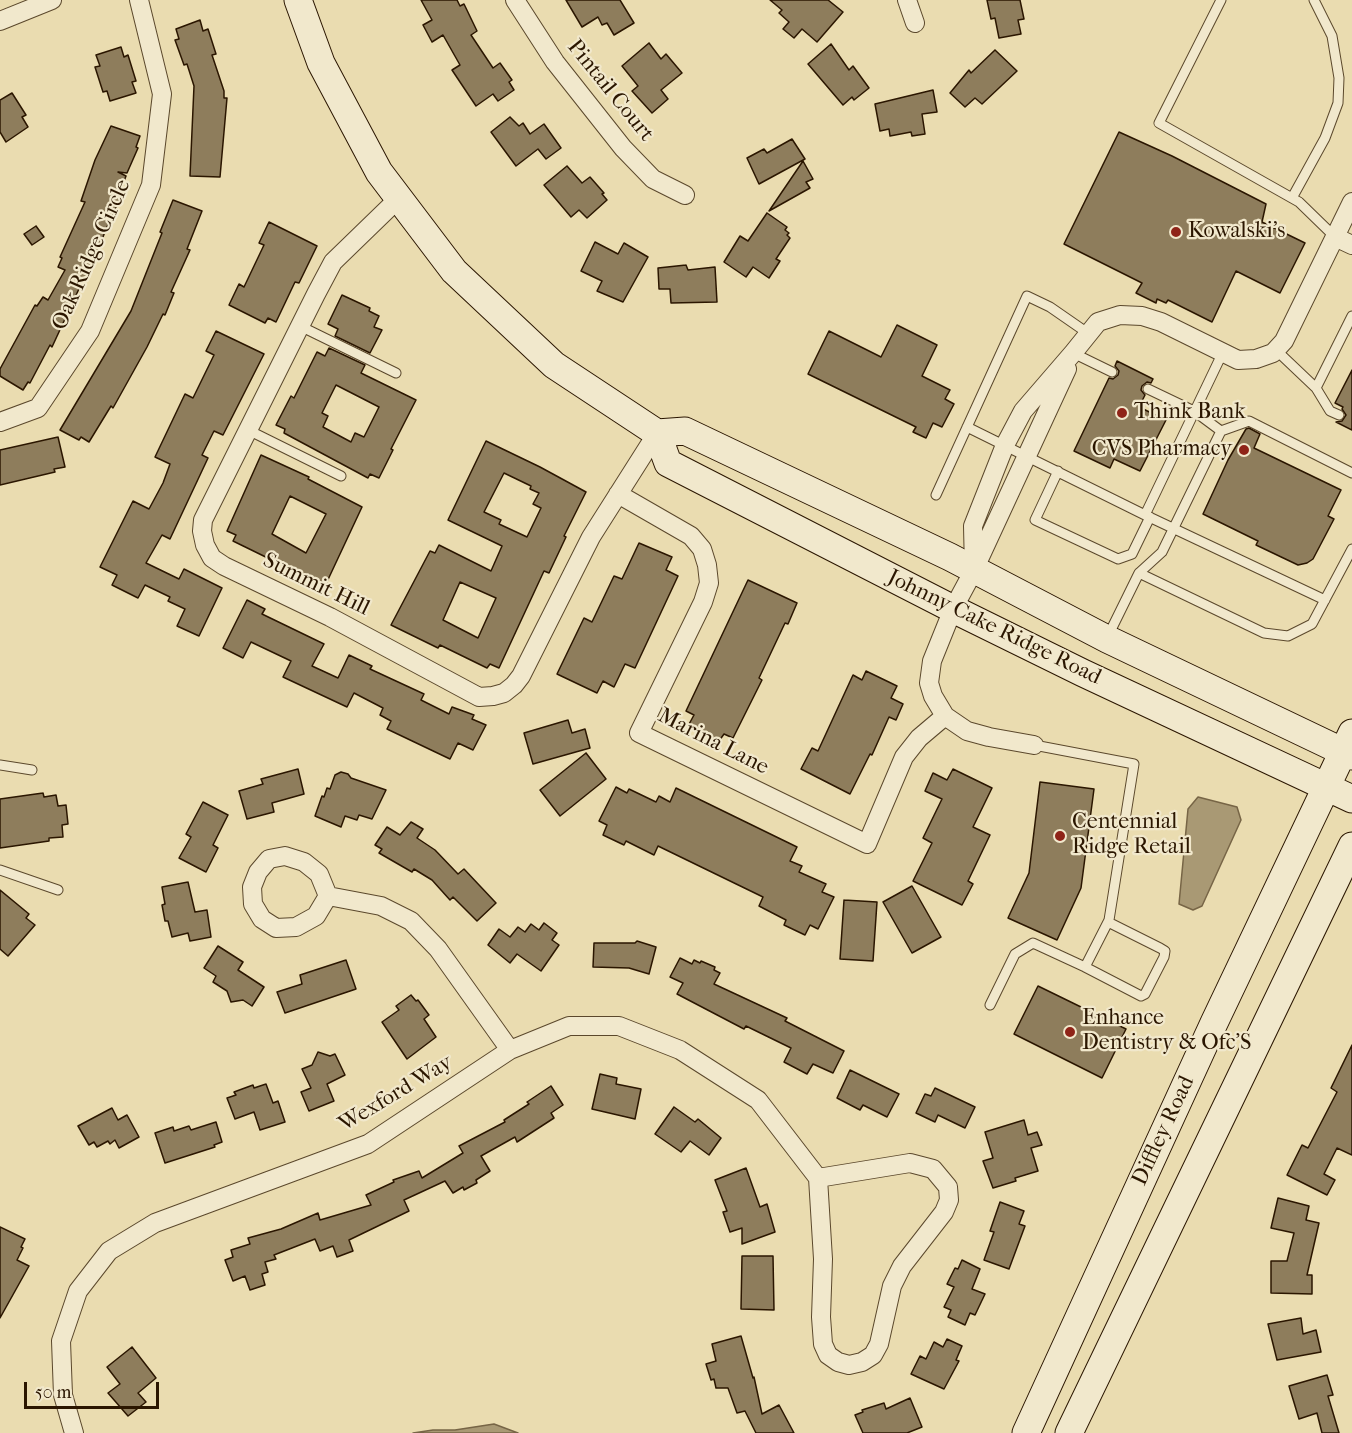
<!DOCTYPE html>
<style>
body{margin:0}
#map{position:relative;width:1352px;height:1433px;overflow:hidden;background:#eadcb0;font-family:"IM FELL French Canon",serif}
canvas{display:block}
.scale{position:absolute;left:24px;top:1382px;width:135px;height:27px;box-sizing:border-box;border:3px solid #2b1600;border-top:0;padding-left:8px;font-size:18px;line-height:21px;white-space:nowrap;color:#2b1600;-webkit-text-stroke:4px #f1e8cc;paint-order:stroke}
</style>
<div id="map">
<canvas width="1352" height="1433"></canvas>
<div class="scale">50 m</div>
</div>
<script>
const ctx = document.querySelector('canvas').getContext('2d');
ctx.lineJoin = 'round';
function fill(path, color) { ctx.fillStyle = color; ctx.fill(path, 'evenodd'); }
const toPath = rows => new Path2D(rows.map(r => 'M' + r).join(''));
function trace(path, color, width, dash) { ctx.strokeStyle = color; ctx.lineWidth = width; ctx.lineCap = dash ? 'butt' : 'round'; ctx.setLineDash(dash || []); ctx.stroke(path); }
function drawText(font, color, halo, rows, align = 'center') {
  ctx.font = font + ' "IM FELL French Canon",serif'; ctx.lineWidth = 4.5; ctx.setLineDash([]); ctx.textBaseline = 'middle'; ctx.strokeStyle = halo; ctx.fillStyle = color; for (const [text, x, y, turn = 0] of rows) {
    ctx.save(); ctx.translate(x, y); ctx.rotate((+turn || 0) * Math.PI / 180); ctx.textAlign = isNaN(turn) ? turn : align; if (halo) ctx.strokeText(text, 0, 0); ctx.fillText(text, 0, 0); ctx.restore();
  }
}
const water = toPath([
 [1198,797,1237,807,1241,820,1202,906,1193,910,1179,904,1188,809,1198,797],
 [494,1424,518,1433,413,1433,433,1430,455,1430,494,1424]
]);
fill(water, '#a99974');
trace(water, '#776546', 1.5);
const building = toPath([
 [421,0,457,0,460,6,464,4,477,31,471,35,493,68,500,63,512,80,509,82,514,90,498,101,493,94,476,106,452,70,460,65,443,35,432,42,423,25,432,20,421,0],
 [566,0,620,0,634,23,614,35,607,23,602,25,598,17,582,27,566,0],
 [770,0,828,0,843,12,817,42,802,29,794,38,783,29,789,22,779,13,782,10,770,0],
 [987,0,1020,0,1024,19,1018,20,1021,34,999,38,995,18,991,19,987,0],
 [200,20,203,31,208,29,216,54,212,55,224,91,224,98,227,98,220,177,190,176,194,86,187,64,184,65,175,40,179,39,176,29,200,20],
 [649,43,661,59,666,54,682,73,661,90,668,99,652,113,632,91,638,86,622,66,649,43],
 [831,44,849,70,853,66,869,88,854,100,852,97,843,105,808,64,831,44],
 [121,47,124,57,128,55,136,81,132,82,136,93,110,101,107,91,103,92,95,67,100,66,96,55,121,47],
 [995,50,1017,71,982,104,975,98,965,107,950,93,969,70,971,73,995,50],
 [933,90,937,112,922,114,925,134,912,136,911,132,890,136,889,129,880,131,875,104,933,90],
 [12,93,26,115,22,117,28,127,6,142,0,132,0,100,12,93],
 [510,117,519,126,523,123,530,134,544,124,561,148,546,159,538,149,516,166,491,132,510,117],
 [111,126,140,136,136,147,138,148,127,173,118,172,126,176,121,189,124,190,106,229,91,269,86,279,84,278,52,347,50,345,30,383,28,382,23,390,0,376,0,369,35,305,37,306,43,297,48,300,65,270,58,267,62,258,60,257,85,202,81,201,95,160,111,126],
 [1119,132,1172,156,1266,204,1262,222,1305,243,1280,293,1236,271,1212,322,1168,300,1166,303,1157,299,1156,303,1136,293,1142,283,1064,244,1119,132],
 [792,139,805,159,759,184,747,158,764,149,767,153,792,139],
 [803,161,813,179,806,182,810,188,769,211,803,161],
 [567,166,582,183,590,177,604,193,602,194,607,200,587,218,579,210,571,217,544,185,567,166],
 [173,200,202,211,187,249,190,250,171,292,174,293,165,315,163,314,147,347,113,408,111,406,89,442,81,437,79,440,60,430,131,311,162,233,160,232,173,200],
 [767,213,787,227,785,230,789,233,787,235,790,238,776,259,780,261,769,278,753,267,746,277,724,262,740,236,748,241,767,213],
 [269,222,317,246,299,283,295,282,276,322,268,318,265,323,229,305,239,284,244,287,264,245,259,243,269,222],
 [36,226,44,237,32,245,24,234,36,226],
 [595,242,618,254,624,243,648,257,623,302,597,291,602,281,581,271,595,242],
 [686,265,688,270,715,267,717,302,671,303,670,289,659,289,658,268,686,265],
 [342,295,370,308,369,311,379,316,374,327,382,330,370,353,335,336,338,329,328,324,342,295],
 [897,325,937,345,922,376,950,390,945,399,954,404,942,427,933,423,926,438,913,432,916,427,808,374,829,331,881,357,897,325],
 [216,331,264,354,223,435,214,431,202,455,208,458,170,539,162,535,146,563,179,579,184,569,222,588,199,636,177,626,185,609,168,601,170,597,145,585,138,598,112,585,117,575,100,567,133,501,149,509,163,483,170,464,155,457,185,394,193,398,214,355,206,351,216,331],
 [329,348,365,365,361,373,416,400,391,449,393,450,379,478,370,474,368,478,284,433,285,429,276,425,291,396,294,398,317,352,325,356,329,348],
 [336,385,379,407,364,437,355,433,351,442,323,427,328,416,322,413,336,385],
 [1117,361,1153,379,1151,383,1147,382,1142,386,1141,390,1145,395,1139,407,1166,420,1140,471,1114,459,1110,468,1074,451,1109,378,1113,379,1118,375,1119,371,1115,366,1117,361],
 [1352,370,1352,430,1336,422,1342,421,1346,415,1342,409,1343,407,1335,403,1352,370],
 [1249,428,1260,434,1254,448,1341,490,1328,516,1334,519,1313,559,1307,563,1298,565,1256,545,1258,541,1203,514,1228,460,1246,429,1249,428],
 [58,437,65,467,54,469,55,472,0,485,0,450,58,437],
 [486,441,540,467,586,492,564,536,566,537,549,573,544,571,499,668,490,664,487,668,440,645,438,648,391,625,430,551,435,553,439,545,491,571,502,546,448,520,486,441],
 [504,473,531,486,530,489,539,493,533,504,541,508,527,537,499,524,501,520,484,512,504,473],
 [460,582,496,598,478,638,443,620,460,582],
 [261,455,309,477,308,479,362,507,325,586,233,541,236,535,227,531,261,455],
 [290,496,326,514,306,553,272,534,290,496],
 [639,543,672,557,666,570,678,576,635,668,625,664,614,687,603,681,597,693,557,674,584,618,592,622,614,576,622,579,639,543],
 [748,580,797,603,788,624,785,623,759,678,762,680,733,738,724,734,719,741,688,726,694,715,686,711,748,580],
 [247,600,265,609,262,614,324,644,312,666,338,678,349,655,372,666,370,669,424,694,421,700,449,714,452,707,474,715,472,719,486,725,473,750,458,743,450,759,387,729,391,721,380,715,383,708,354,693,347,707,283,677,291,661,251,642,243,658,223,648,247,600],
 [866,671,897,686,891,698,903,704,896,720,889,717,872,755,870,754,850,794,801,769,812,748,818,751,853,675,862,680,866,671],
 [568,720,572,733,585,729,590,748,533,764,524,733,568,720],
 [586,753,606,779,560,816,540,790,586,753],
 [298,769,304,794,272,803,274,812,247,819,239,791,263,784,261,779,298,769],
 [953,769,992,788,973,827,990,835,968,881,973,884,962,905,913,881,932,843,923,838,942,799,925,791,933,773,947,780,953,769],
 [341,772,348,774,351,778,386,790,372,819,359,815,357,820,345,816,341,827,315,816,322,796,324,797,327,788,330,789,335,775,341,772],
 [1040,782,1094,789,1081,888,1057,940,1008,918,1029,873,1040,782],
 [616,787,627,793,629,789,656,802,659,796,670,802,676,788,797,847,790,861,802,866,799,872,826,884,822,892,834,897,818,929,810,925,805,935,784,925,786,920,759,906,763,897,658,846,654,855,626,841,624,845,603,835,607,825,599,821,616,787],
 [43,793,44,797,56,795,58,806,66,805,68,824,62,825,63,837,49,838,49,841,0,848,0,799,43,793],
 [203,802,228,815,213,845,218,848,206,872,179,858,191,837,186,834,203,802],
 [411,822,423,829,417,838,435,850,458,874,464,869,496,903,477,921,453,897,450,900,432,880,414,869,412,872,379,853,382,849,375,845,387,827,400,835,411,822],
 [188,882,195,912,207,910,211,937,190,941,188,933,172,937,168,921,165,921,162,905,165,904,162,887,188,882],
 [912,886,941,937,912,953,883,902,912,886],
 [0,890,29,914,26,918,35,925,8,956,0,949,0,890],
 [844,900,877,902,873,961,840,959,844,900],
 [544,923,557,933,552,940,559,945,541,971,517,954,510,963,488,945,499,929,510,937,518,927,525,932,531,924,539,930,544,923],
 [637,941,656,947,649,974,629,968,593,967,594,943,635,943,637,941],
 [218,946,243,962,238,970,264,987,252,1006,243,1000,231,1002,227,991,213,982,216,976,204,968,218,946],
 [680,958,692,964,694,960,700,963,701,961,715,967,714,970,720,973,714,984,787,1018,785,1021,844,1051,833,1073,813,1064,807,1074,784,1062,791,1048,746,1026,744,1029,677,994,683,983,670,977,680,958],
 [346,960,356,989,285,1013,277,992,302,984,300,975,346,960],
 [1038,986,1126,1029,1102,1078,1014,1034,1038,986],
 [411,995,416,1001,418,1000,429,1015,424,1019,436,1037,407,1059,382,1022,399,1010,396,1006,411,995],
 [1352,1045,1352,1155,1337,1148,1324,1174,1335,1180,1327,1195,1287,1175,1302,1145,1308,1148,1337,1092,1331,1088,1352,1045],
 [318,1052,330,1056,335,1054,345,1075,327,1084,334,1101,309,1111,301,1092,311,1088,302,1069,312,1065,318,1052],
 [850,1070,899,1094,887,1117,863,1105,860,1110,837,1098,850,1070],
 [600,1074,617,1078,616,1084,641,1089,635,1119,592,1109,600,1074],
 [266,1084,273,1103,278,1101,285,1122,260,1130,254,1112,235,1119,227,1098,236,1095,234,1092,253,1085,254,1088,266,1084],
 [551,1086,563,1105,551,1113,554,1118,517,1142,515,1137,481,1156,490,1171,476,1180,477,1183,464,1190,463,1187,453,1193,445,1181,404,1200,409,1211,349,1240,353,1251,337,1257,333,1246,320,1251,315,1239,274,1255,276,1259,265,1262,268,1272,262,1274,265,1285,250,1290,245,1276,233,1281,225,1260,233,1257,231,1250,250,1244,248,1238,281,1229,318,1213,320,1220,371,1205,366,1195,394,1182,393,1180,419,1171,422,1178,463,1153,459,1146,505,1122,504,1120,529,1104,527,1102,551,1086],
 [935,1088,975,1107,965,1128,938,1115,935,1122,916,1113,925,1094,931,1096,935,1088],
 [674,1107,695,1122,698,1119,721,1138,709,1155,690,1141,681,1152,655,1134,674,1107],
 [112,1108,118,1120,127,1115,139,1137,119,1148,115,1140,110,1144,108,1141,97,1147,94,1142,89,1145,78,1126,112,1108],
 [1024,1120,1028,1135,1037,1132,1042,1145,1031,1148,1038,1171,1015,1178,1016,1181,993,1188,983,1161,993,1158,985,1132,1024,1120],
 [216,1122,222,1142,214,1145,215,1147,165,1163,155,1133,173,1127,174,1131,189,1126,191,1130,216,1122],
 [746,1168,760,1207,767,1204,775,1232,742,1244,742,1228,730,1232,723,1212,727,1211,715,1180,746,1168],
 [1278,1198,1309,1206,1306,1220,1319,1223,1307,1275,1312,1275,1312,1294,1271,1293,1271,1261,1287,1261,1294,1233,1271,1228,1278,1198],
 [1000,1202,1024,1211,1019,1224,1025,1226,1009,1269,984,1260,994,1232,990,1231,1000,1202],
 [0,1227,25,1239,21,1247,23,1248,17,1260,29,1266,0,1318,0,1227],
 [742,1256,773,1256,774,1310,741,1309,742,1256],
 [962,1260,980,1269,972,1289,985,1294,975,1315,970,1313,965,1325,948,1317,951,1310,944,1307,954,1287,947,1284,955,1268,958,1269,962,1260],
 [1301,1318,1303,1334,1316,1330,1321,1352,1277,1360,1268,1324,1301,1318],
 [741,1336,753,1378,754,1377,762,1414,779,1405,794,1433,756,1433,745,1411,737,1413,728,1388,716,1388,714,1379,711,1380,706,1364,716,1361,712,1344,741,1336],
 [947,1339,962,1346,956,1360,959,1361,944,1389,911,1374,920,1356,926,1359,934,1342,943,1347,947,1339],
 [132,1347,156,1378,138,1393,146,1402,128,1416,108,1393,120,1384,107,1367,132,1347],
 [1327,1375,1333,1395,1328,1396,1339,1433,1322,1433,1317,1413,1299,1419,1289,1386,1327,1375],
 [910,1398,922,1427,907,1433,863,1433,855,1415,863,1412,862,1410,884,1403,886,1409,910,1398]
]);
fill(building, '#8e7d5c');
trace(building, '#2b1600', 1.5);
const lane = toPath([
 [1221,0,1159,123,1299,202,1335,237],
 [1292,198,1325,138,1338,103,1339,78,1332,36,1314,0],
 [300,326,396,373],
 [1276,350,1316,388,1352,316],
 [1073,353,1112,372],
 [1316,388,1330,411,1339,415],
 [1148,389,1194,411,1221,431],
 [967,427,1145,515,1325,600],
 [248,430,341,476],
 [1058,471,1035,520,1118,559,1132,554,1150,517],
 [936,495,1027,296,1050,307,1089,334],
 [1145,515,1223,352],
 [1139,573,1162,552,1221,431,1249,421,1352,473],
 [1108,636,1139,573,1264,633,1288,636,1312,624,1352,549],
 [0,765,32,770],
 [0,870,58,890],
 [1085,967,1141,996,1145,994,1164,957,1165,951,1160,948,1108,922],
 [990,1005,1015,954,1033,943,1085,967,1109,920,1134,764,1034,745]
]);
const street = toPath([
 [515,0,555,62,623,148,653,179,685,195],
 [907,0,915,23],
 [0,21,52,0],
 [399,198,333,262,316,294,203,520,202,531,205,545,212,558,224,566,330,617,479,697,493,696,504,693,514,685,521,676,591,537,657,433],
 [1335,237,1352,245],
 [0,422,38,408,90,331,151,185,162,94,139,0],
 [618,494,691,536,702,549,707,565,709,583,703,602,639,733,867,844,904,757,919,738,945,716],
 [974,570,973,526,1005,445,1023,411,1073,353,1098,322,1120,315,1142,316,1161,322,1238,360,1256,359,1273,353,1284,341,1352,202],
 [1034,745,989,737,967,731,945,716,933,696,929,683,932,661,953,609,974,570,1067,369],
 [328,896,316,916,296,927,276,928,262,919,253,904,252,887,258,872,269,859,285,856,304,862,319,874,328,896,381,906,411,921,438,949,510,1050],
 [74,1433,63,1395,61,1341,78,1291,109,1251,155,1223,368,1144,510,1050,569,1026,619,1026,680,1050,758,1100,818,1178,823,1259,821,1317,823,1344,828,1355,838,1362,849,1365,862,1362,873,1355,879,1344,892,1286,902,1266,944,1212,949,1200,948,1187,933,1169,910,1163,818,1178]
]);
const secondary = toPath([
 [298,0,321,63,379,172,454,271,554,365,657,433,668,463,953,609,1083,673,1352,799],
 [657,433,685,431,950,557,1107,639,1352,756],
 [1026,1433,1214,1023,1352,733],
 [1069,1433,1352,846]
]);
trace(lane, '#5b482c', 11);
trace(street, '#5b482c', 20);
trace(secondary, '#2b1600', 29);
trace(lane, '#f1e8cc', 9);
trace(street, '#f1e8cc', 18);
trace(secondary, '#f1e8cc', 27);
for (const [x, y, r, color] of [
 [1176,232,6,"#8f2418"],
 [1122,413,6,"#8f2418"],
 [1244,450,6,"#8f2418"],
 [1060,836,6,"#8f2418"],
 [1070,1032,6,"#8f2418"]
]) { const dot = new Path2D(); dot.arc(x, y, r, 0, 2 * Math.PI); ctx.fillStyle = color; ctx.fill(dot); trace(dot, '#f1e8cc', 2); }
drawText('22px', '#2b1600', '#f1e8cc', [
 ["Pintail Court",610,91,51],
 ["Oak Ridge Circle",92,255,-66],
 ["Summit Hill",316,585,26],
 ["Johnny Cake Ridge Road",994,628,26],
 ["Marina Lane",713,742,27],
 ["Wexford Way",396,1094,-31],
 ["Diffley Road",1164,1131,-65]
]);
drawText('22px', '#2b1600', '#f1e8cc', [
 ["Kowalski's",1188,232],
 ["Think Bank",1134,413],
 ["CVS Pharmacy",1232,450,"right"],
 ["Centennial",1072,823],
 ["Ridge Retail",1072,848],
 ["Enhance",1082,1019],
 ["Dentistry & Ofc'S",1082,1044]
], 'left');
</script>
